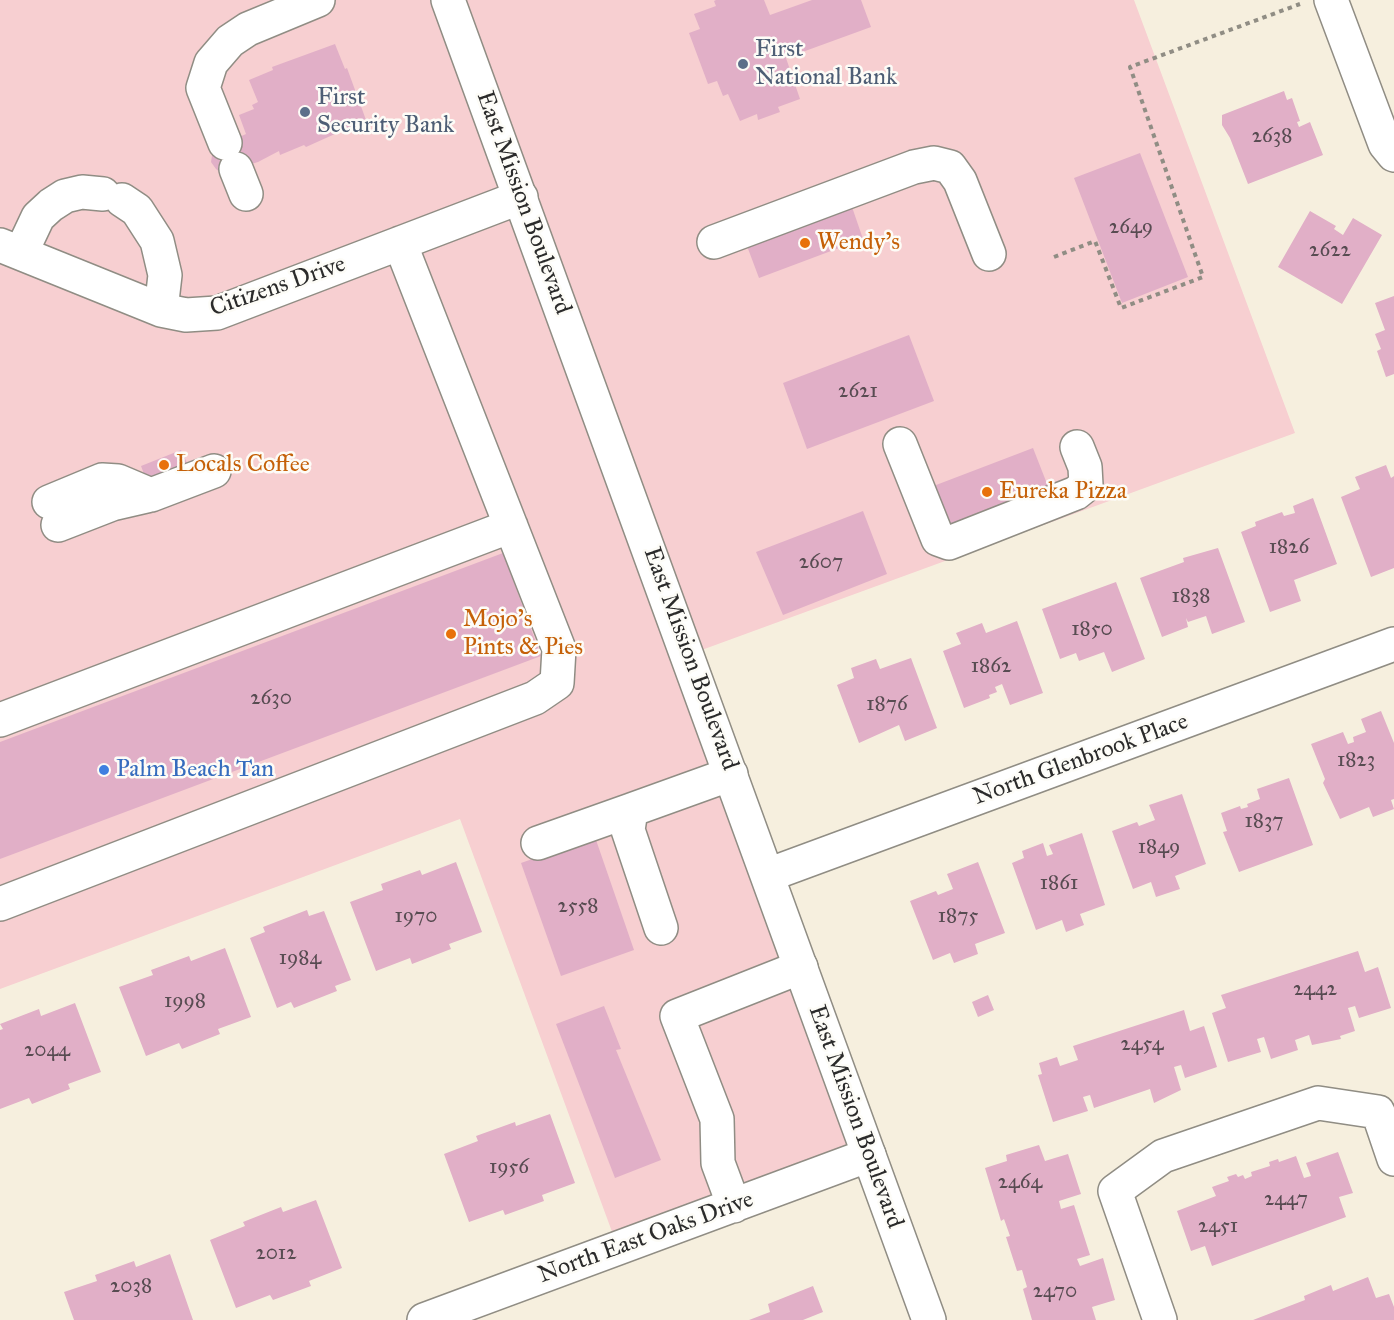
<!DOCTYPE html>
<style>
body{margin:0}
canvas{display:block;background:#f6efde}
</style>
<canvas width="1394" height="1320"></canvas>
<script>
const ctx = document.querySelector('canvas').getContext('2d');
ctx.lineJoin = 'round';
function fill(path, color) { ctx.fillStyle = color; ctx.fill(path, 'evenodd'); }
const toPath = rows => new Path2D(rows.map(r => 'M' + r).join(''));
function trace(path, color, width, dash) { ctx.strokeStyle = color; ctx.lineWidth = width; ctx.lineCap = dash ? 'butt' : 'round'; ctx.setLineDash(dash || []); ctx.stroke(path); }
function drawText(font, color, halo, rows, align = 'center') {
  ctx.font = font + ' "IM FELL Great Primer",serif'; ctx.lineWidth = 5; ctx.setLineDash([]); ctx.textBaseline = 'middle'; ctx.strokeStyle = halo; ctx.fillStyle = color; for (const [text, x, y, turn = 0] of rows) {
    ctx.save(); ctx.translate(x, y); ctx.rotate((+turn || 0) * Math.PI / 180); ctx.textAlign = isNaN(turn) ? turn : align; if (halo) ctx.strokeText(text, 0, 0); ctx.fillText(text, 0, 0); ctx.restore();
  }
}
fill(toPath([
 [0,0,1134,0,1295,433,688,655,869,1155,618,1248,460,819,0,989]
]), '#f7cfd1');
fill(toPath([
 [716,0,764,0,770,15,812,0,861,0,871,27,786,58,800,99,778,107,780,112,758,120,757,114,740,121,728,94,723,96,717,81,708,84,689,33,700,29,694,14,716,6,714,1],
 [335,44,345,69,347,68,366,120,306,147,304,145,280,155,279,151,258,162,221,173,216,169,211,162,213,149,246,134,239,115,254,109,252,105,258,102,249,80,273,70,272,67],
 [1284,91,1287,100,1292,98,1300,121,1297,122,1299,127,1310,122,1323,155,1248,184,1230,138,1222,125,1222,115],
 [1140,153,1188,277,1122,303,1074,178],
 [852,207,863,239,759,278,747,246],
 [1310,211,1336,226,1334,229,1343,235,1353,218,1382,235,1342,304,1278,267],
 [1394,296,1394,374,1386,377,1377,351,1381,349,1375,334,1385,330,1375,303],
 [909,335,934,401,807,449,783,383],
 [1033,448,1051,494,945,535,923,490],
 [181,450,187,463,146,479,141,466],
 [1386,465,1391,478,1394,476,1394,568,1371,577,1341,497,1360,489,1355,477],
 [1313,498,1337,564,1294,580,1301,601,1270,612,1241,532,1256,526,1255,522,1282,512,1284,516,1295,513,1293,506],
 [863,511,887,574,783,615,756,552],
 [1218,548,1245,622,1212,634,1206,616,1188,622,1186,618,1188,627,1162,637,1140,578,1184,562,1183,558],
 [503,553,541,656,0,859,0,742],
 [1116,582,1145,659,1112,672,1104,652,1079,661,1076,653,1060,659,1042,609],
 [1017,621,1043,693,1010,705,1002,684,995,687,997,692,989,695,990,698,964,708,943,651,961,644,956,633,982,623,986,633],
 [911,658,937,728,905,741,899,725,859,743,837,685,854,678,851,668,876,659,880,669],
 [1381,711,1394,743,1394,799,1391,800,1394,809,1373,817,1369,807,1340,819,1323,783,1325,779,1311,744,1343,732,1348,744,1354,742,1353,737,1366,732,1361,719],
 [1289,778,1313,845,1239,872,1223,832,1227,831,1221,813,1240,806,1241,809,1248,807,1247,804,1260,799,1257,789],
 [1182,794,1206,864,1175,876,1180,889,1156,897,1151,882,1133,889,1112,831,1137,822,1139,826,1155,820,1149,805],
 [1082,833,1105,905,1080,914,1084,925,1066,932,1062,920,1036,930,1012,863,1024,858,1022,851,1043,843,1047,856,1053,854,1049,845],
 [595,837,634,950,561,976,521,863],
 [456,862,482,932,449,944,451,949,412,964,410,958,376,971,350,902,383,890,381,884,420,870,422,875],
 [978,862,1005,933,975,944,978,954,954,963,950,953,933,960,910,901,936,891,938,895,953,889,947,874],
 [307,910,309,916,324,911,351,980,335,986,337,991,294,1008,291,1002,277,1008,250,938,265,932,263,927],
 [225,948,251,1017,218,1029,220,1034,182,1049,179,1043,146,1056,119,987,153,975,151,970,189,956,191,961],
 [1358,951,1365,972,1378,967,1391,1008,1359,1018,1355,1006,1348,1008,1355,1031,1340,1036,1341,1039,1312,1045,1309,1035,1295,1040,1298,1050,1271,1059,1264,1037,1257,1039,1261,1052,1228,1062,1212,1013,1226,1008,1221,995],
 [988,995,994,1010,978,1017,972,1002],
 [75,1003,101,1072,68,1084,70,1089,32,1104,29,1098,0,1109,0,1030,3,1029,0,1024,39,1009,41,1016],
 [604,1006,621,1049,616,1050,661,1160,615,1178,556,1024],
 [1184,1010,1190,1031,1204,1026,1217,1067,1185,1078,1181,1065,1174,1067,1181,1090,1154,1103,1150,1089,1094,1108,1090,1095,1083,1097,1088,1111,1053,1122,1038,1075,1042,1074,1039,1063,1057,1057,1060,1066,1078,1060,1073,1046],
 [550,1114,575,1183,542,1195,544,1201,505,1215,503,1210,469,1222,444,1154,478,1141,476,1136,515,1122,516,1126],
 [1039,1145,1045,1161,1068,1154,1081,1194,1059,1201,1061,1209,1074,1205,1090,1255,1077,1259,1080,1266,1103,1258,1115,1300,1092,1307,1096,1320,1032,1320,1023,1289,1027,1287,1022,1270,1017,1271,1006,1237,1010,1236,1004,1219,1001,1221,985,1168,1007,1161,1006,1155],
 [1338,1152,1353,1193,1339,1197,1346,1217,1212,1266,1205,1246,1191,1251,1177,1211,1216,1196,1212,1187,1229,1181,1227,1177,1236,1174,1238,1177,1243,1175,1245,1179,1252,1176,1251,1172,1270,1166,1269,1162,1278,1159,1279,1162,1296,1156,1304,1178,1311,1176,1306,1163],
 [316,1200,342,1268,309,1281,311,1286,273,1300,270,1295,236,1308,210,1240,245,1226,243,1222,281,1207,283,1212],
 [170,1254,193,1320,74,1320,64,1292,97,1281,95,1275,134,1261,136,1267],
 [1368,1277,1376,1298,1389,1294,1394,1307,1394,1320,1253,1320,1305,1300,1304,1296,1331,1285,1333,1291],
 [813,1286,823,1312,803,1320,749,1320,770,1312,768,1304]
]), '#e1afc7');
const minor = toPath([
 [1331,0,1385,144,1394,155],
 [225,143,203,88,211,63,230,41,248,29,318,0],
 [236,169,246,194],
 [122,200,137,210,157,241,165,275,161,310],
 [714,242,914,167,934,163,950,167,960,181,989,254],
 [0,245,161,310,186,315,217,313,521,197],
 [21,253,38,217,51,205,65,196,82,192,103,194],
 [900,444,938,539,949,543,1076,493,1086,485,1085,467,1077,447],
 [49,502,102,480,118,481,151,495],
 [58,525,112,504,151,495,214,471],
 [0,720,511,526],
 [538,843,631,810],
 [768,875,1394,644],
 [0,904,535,698,557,683,559,649,400,243],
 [661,928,628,830,631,810,731,774],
 [734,1206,718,1163,717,1119,677,1016,801,967],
 [424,1320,869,1155],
 [1160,1320,1115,1191,1163,1156,1318,1103,1378,1112,1394,1159]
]);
const major = toPath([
 [448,0,929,1320]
]);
trace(minor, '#908d84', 36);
trace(major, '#908d84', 36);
trace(toPath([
 [1054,257,1095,241,1121,308,1203,277,1130,67,1300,4]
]), '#908d84', 4, [4.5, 4.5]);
trace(minor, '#fff', 33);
trace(major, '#fff', 33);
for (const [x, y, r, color] of [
 [743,64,6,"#5c6f8a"],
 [305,112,6,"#5c6f8a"],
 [805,243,6,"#e8710a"],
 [164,465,6,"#e8710a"],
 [987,492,6,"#e8710a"],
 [451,634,6,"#e8710a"],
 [104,770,6,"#3f7fe0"]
]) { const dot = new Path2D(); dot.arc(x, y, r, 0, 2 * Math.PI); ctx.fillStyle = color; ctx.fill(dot); trace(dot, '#fdfcf7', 2); }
drawText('21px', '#584c52', null, [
 ["2638",1272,137],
 ["2649",1131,228],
 ["2622",1330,251],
 ["2621",858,392],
 ["1826",1289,548],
 ["2607",821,563],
 ["1838",1191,597],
 ["1850",1092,630],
 ["1862",991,667],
 ["2630",271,699],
 ["1876",887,705],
 ["1823",1356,761],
 ["1837",1264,822],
 ["1849",1159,848],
 ["1861",1059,884],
 ["2558",578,907],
 ["1970",416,917],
 ["1875",958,917],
 ["1984",300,959],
 ["2442",1315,990],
 ["1998",185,1002],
 ["2454",1142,1045],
 ["2044",47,1051],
 ["1956",509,1168],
 ["2464",1020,1183],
 ["2447",1286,1200],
 ["2451",1218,1227],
 ["2012",276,1254],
 ["2038",131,1287],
 ["2470",1055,1292]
]);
drawText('24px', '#4e5e75', '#fdfcf7', [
 ["First",755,50],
 ["National Bank",755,78],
 ["First",317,98],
 ["Security Bank",317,126]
], 'left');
drawText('24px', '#2b2b2b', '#fdfcf7', [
 ["East Mission Boulevard",523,203,70],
 ["Citizens Drive",278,287,-19],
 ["East Mission Boulevard",690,659,70],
 ["North Glenbrook Place",1081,760,-20],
 ["East Mission Boulevard",855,1117,70],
 ["North East Oaks Drive",646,1238,-20]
]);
drawText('24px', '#c56008', '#fdfcf7', [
 ["Wendy's",817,243],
 ["Locals Coffee",176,465],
 ["Eureka Pizza",999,492],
 ["Mojo's",463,620],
 ["Pints & Pies",463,648]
], 'left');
drawText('24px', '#366cbe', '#fdfcf7', [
 ["Palm Beach Tan",116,770]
], 'left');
</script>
